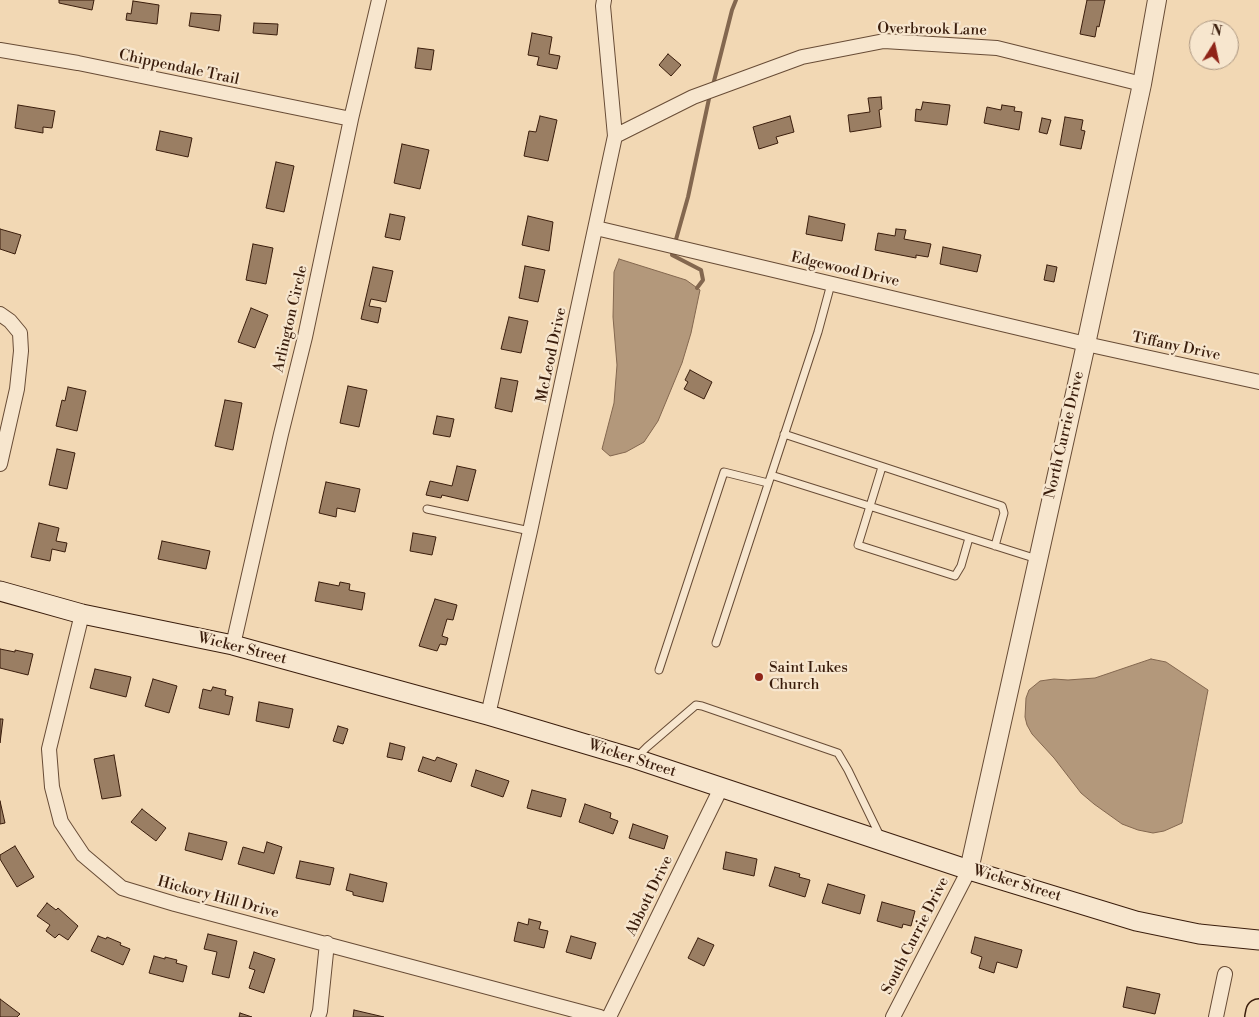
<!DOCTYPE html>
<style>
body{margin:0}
#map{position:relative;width:1259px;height:1017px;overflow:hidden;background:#f2d8b4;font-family:"Libre Bodoni",serif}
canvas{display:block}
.north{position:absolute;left:1189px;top:20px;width:50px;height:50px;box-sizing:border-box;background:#f7e6ce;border:1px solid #ab9680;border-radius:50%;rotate:10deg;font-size:14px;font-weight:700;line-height:20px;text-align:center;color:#3a1d0c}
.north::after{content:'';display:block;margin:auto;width:18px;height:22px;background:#8f2418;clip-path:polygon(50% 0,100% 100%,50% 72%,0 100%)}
</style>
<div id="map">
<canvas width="1259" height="1017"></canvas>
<div class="north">N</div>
</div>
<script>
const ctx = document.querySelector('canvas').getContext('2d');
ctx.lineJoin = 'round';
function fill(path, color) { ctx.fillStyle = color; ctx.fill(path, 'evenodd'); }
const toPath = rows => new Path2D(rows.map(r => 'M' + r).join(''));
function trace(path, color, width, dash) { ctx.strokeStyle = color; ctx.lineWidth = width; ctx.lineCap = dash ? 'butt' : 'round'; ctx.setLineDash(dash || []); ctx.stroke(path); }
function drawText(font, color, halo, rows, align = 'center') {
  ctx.font = font + ' "Libre Bodoni",serif'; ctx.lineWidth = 4.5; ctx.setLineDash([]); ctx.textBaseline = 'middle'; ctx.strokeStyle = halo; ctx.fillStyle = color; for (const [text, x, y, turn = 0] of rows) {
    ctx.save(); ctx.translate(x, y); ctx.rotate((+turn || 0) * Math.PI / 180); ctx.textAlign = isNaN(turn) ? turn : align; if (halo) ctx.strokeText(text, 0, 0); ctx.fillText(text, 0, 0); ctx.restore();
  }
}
const water = toPath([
 [619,259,686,280,700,290,691,333,682,363,658,421,644,442,626,452,610,456,602,449,614,403,617,365,613,317,614,272,619,259],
 [1151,659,1166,662,1208,690,1182,823,1164,831,1153,833,1138,830,1122,824,1094,804,1081,793,1054,758,1032,734,1027,725,1025,717,1026,698,1029,690,1040,681,1054,679,1068,680,1095,678,1151,659]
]);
fill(water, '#b3987b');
trace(water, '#83674f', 1);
trace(toPath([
 [713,85,732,10,736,0],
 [675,243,688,197,710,94],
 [673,250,672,255,701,270,703,280,697,288]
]), '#83674f', 4);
const building = toPath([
 [59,0,94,0,92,10,59,3,59,0],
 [1087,0,1105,0,1099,27,1097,26,1095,37,1080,34,1087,0],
 [133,1,159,5,157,24,126,20,127,13,131,14,133,1],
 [191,13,221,15,219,31,189,26,191,13],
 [254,23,278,24,277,35,253,33,254,23],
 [532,33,552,37,549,54,560,56,557,69,537,65,539,57,528,55,532,33],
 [418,48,434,50,431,70,415,68,418,48],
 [668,54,681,65,671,76,659,65,668,54],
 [881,97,882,109,879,110,881,127,850,132,848,115,870,112,868,98,881,97],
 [923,102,950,105,947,125,915,121,916,109,921,110,923,102],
 [18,105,55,111,52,128,43,127,43,133,15,128,18,105],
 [1002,105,1015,107,1014,111,1022,112,1019,130,984,123,987,107,1001,110,1002,105],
 [540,116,557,120,548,161,524,156,529,131,536,132,540,116],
 [790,116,794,132,776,137,778,143,759,149,753,127,790,116],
 [1065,117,1083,120,1081,130,1085,131,1081,149,1060,145,1065,117],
 [1042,118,1051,120,1047,134,1039,132,1042,118],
 [160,131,192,138,188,157,156,150,160,131],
 [402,144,429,150,420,189,394,183,402,144],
 [276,162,294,166,284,212,266,208,276,162],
 [390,214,405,217,400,240,385,237,390,214],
 [528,216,553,222,549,251,522,245,528,216],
 [809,216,845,224,842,241,806,234,809,216],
 [0,229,21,235,15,254,0,249,0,229],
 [896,229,906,230,904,239,931,244,928,257,916,255,916,258,875,250,878,233,895,236,896,229],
 [253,244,273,248,266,284,246,280,253,244],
 [943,247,981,255,977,272,940,264,943,247],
 [1047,265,1057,267,1054,282,1044,280,1047,265],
 [525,266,545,270,538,302,519,298,525,266],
 [373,267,393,271,386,302,371,299,369,306,381,308,378,323,361,319,373,267],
 [251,308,268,315,255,348,238,342,251,308],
 [509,317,528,321,521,353,501,349,509,317],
 [690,370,712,382,704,399,684,389,688,382,685,380,690,370],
 [501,378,518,381,512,412,495,408,501,378],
 [348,386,367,390,359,427,340,423,348,386],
 [68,387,86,391,77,431,56,426,62,400,65,401,68,387],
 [225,400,242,403,233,450,215,446,225,400],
 [437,416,454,419,450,437,433,434,437,416],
 [57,449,75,453,67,489,49,485,57,449],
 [457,466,476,470,468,501,442,495,441,498,426,495,430,481,452,486,457,466],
 [326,482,360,489,355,512,337,508,336,517,319,513,326,482],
 [39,523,59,528,56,541,67,543,65,552,52,549,50,561,31,557,39,523],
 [413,533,436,537,432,555,410,551,413,533],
 [162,541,210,551,206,569,158,559,162,541],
 [319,582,339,586,340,582,350,584,349,590,365,593,362,610,315,601,319,582],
 [435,599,457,605,453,620,447,619,442,636,448,638,446,645,440,644,437,651,419,646,435,599],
 [0,649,15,652,15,650,33,654,28,675,0,668,0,649],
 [95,669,131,677,126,697,90,688,95,669],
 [153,679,177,686,169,713,145,706,153,679],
 [213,687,226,690,225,695,233,697,229,715,199,708,203,689,211,691,213,687],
 [259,702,293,709,289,728,256,721,259,702],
 [0,719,3,719,0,743,0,719],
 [338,726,348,729,343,744,333,741,338,726],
 [390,743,405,747,402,760,387,757,390,743],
 [114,755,121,796,102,799,94,759,114,755],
 [423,757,435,761,437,757,457,764,451,782,418,771,423,757],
 [476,770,509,781,503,797,471,786,476,770],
 [532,790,566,799,561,817,527,808,532,790],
 [0,801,5,823,0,824,0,801],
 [585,804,611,813,610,818,618,821,613,834,579,822,585,804],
 [142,809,166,828,156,841,131,822,142,809],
 [633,824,668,836,664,849,629,838,633,824],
 [189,833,227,842,222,860,185,850,189,833],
 [267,842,282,847,274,874,238,864,243,847,264,853,267,842],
 [15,846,34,877,17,887,0,859,0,855,15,846],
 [726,852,757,859,754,876,723,869,726,852],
 [300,861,334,868,330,885,296,878,300,861],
 [775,867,800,874,799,877,810,880,805,897,769,886,775,867],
 [350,874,387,883,383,902,353,895,353,892,346,890,350,874],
 [828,884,865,895,860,914,822,903,828,884],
 [882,902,915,911,911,926,903,924,902,928,877,921,882,902],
 [47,903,56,910,58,908,78,926,68,940,59,934,55,938,46,931,50,925,37,916,47,903],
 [529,919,541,922,539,929,548,931,544,948,514,941,518,922,528,925,529,919],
 [208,934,237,941,229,978,212,974,217,952,204,949,208,934],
 [98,936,106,939,107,937,121,943,120,945,130,949,123,965,91,951,98,936],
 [571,936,596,943,591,959,566,952,571,936],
 [975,937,1022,950,1017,968,997,962,994,973,979,968,982,957,971,953,975,937],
 [698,938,714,945,704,966,688,958,698,938],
 [254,952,275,959,264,993,249,988,255,970,249,968,254,952],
 [154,956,165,959,165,957,177,960,176,963,187,966,183,982,149,973,154,956],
 [1127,987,1160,994,1155,1014,1123,1007,1127,987],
 [0,999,20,1014,17,1017,0,1017,0,999],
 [354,1010,384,1017,353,1017,354,1010],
 [240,1013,252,1017,239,1017,240,1013]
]);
fill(building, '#9a7e63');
trace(building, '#3a1d0c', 1);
const service = toPath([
 [784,434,1002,506,1004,513,995,546],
 [882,467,858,545,955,576,961,566,969,538],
 [771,475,1037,559],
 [427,509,530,531],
 [716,643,818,332,831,284],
 [659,670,724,472,768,483],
 [637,757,647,747,696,705,702,706,838,753,848,770,880,836]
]);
const minor = toPath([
 [0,50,78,63,351,119],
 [615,136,693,97,802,57,884,41,997,48,1142,84],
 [596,228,1086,344,1259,382],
 [0,314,10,321,20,333,21,351,17,389,0,464],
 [82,614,49,749,52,787,61,822,83,855,122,888,175,904,600,1017],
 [233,645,281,434,305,337,351,119,379,0],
 [488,715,530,531,615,136,603,6,604,0],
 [318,1017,320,1011,327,943],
 [609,1017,721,788],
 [893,1017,969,870],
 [1216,1017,1225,974]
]);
const tertiary = toPath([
 [969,870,1086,344,1142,84,1157,0]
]);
const secondary = toPath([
 [0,591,82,614,233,645,488,715,636,759,969,870,1136,921,1199,934,1259,940]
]);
const motorway = toPath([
 [1258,1017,1259,1012]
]);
trace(service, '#684c36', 9);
trace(minor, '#684c36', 16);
trace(tertiary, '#684c36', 20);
trace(secondary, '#3a1d0c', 21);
trace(motorway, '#3a1d0c', 28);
trace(service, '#f7e6ce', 7);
trace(minor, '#f7e6ce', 14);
trace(tertiary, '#f7e6ce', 18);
trace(secondary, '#f7e6ce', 19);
trace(motorway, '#f2d8b4', 25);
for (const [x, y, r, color] of [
 [759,677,5,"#8f2418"]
]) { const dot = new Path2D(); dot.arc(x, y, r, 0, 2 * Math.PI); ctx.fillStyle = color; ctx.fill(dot); trace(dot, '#f7e6ce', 2); }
drawText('15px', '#3a1d0c', '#f7e6ce', [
 ["Overbrook Lane",932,30,1],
 ["Chippendale Trail",179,68,12],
 ["Edgewood Drive",845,270,13],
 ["Arlington Circle",291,319,-77],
 ["Tiffany Drive",1176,347,12],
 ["McLeod Drive",552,355,-78],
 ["North Currie Drive",1065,435,-77],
 ["Wicker Street",242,649,14],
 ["Wicker Street",632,759,18],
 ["Wicker Street",1017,884,17],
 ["Abbott Drive",650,896,-64],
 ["Hickory Hill Drive",218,898,15],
 ["South Currie Drive",916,936,-63]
]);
drawText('15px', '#3a1d0c', '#f7e6ce', [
 ["Saint Lukes",769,668],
 ["Church",769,685]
], 'left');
</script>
